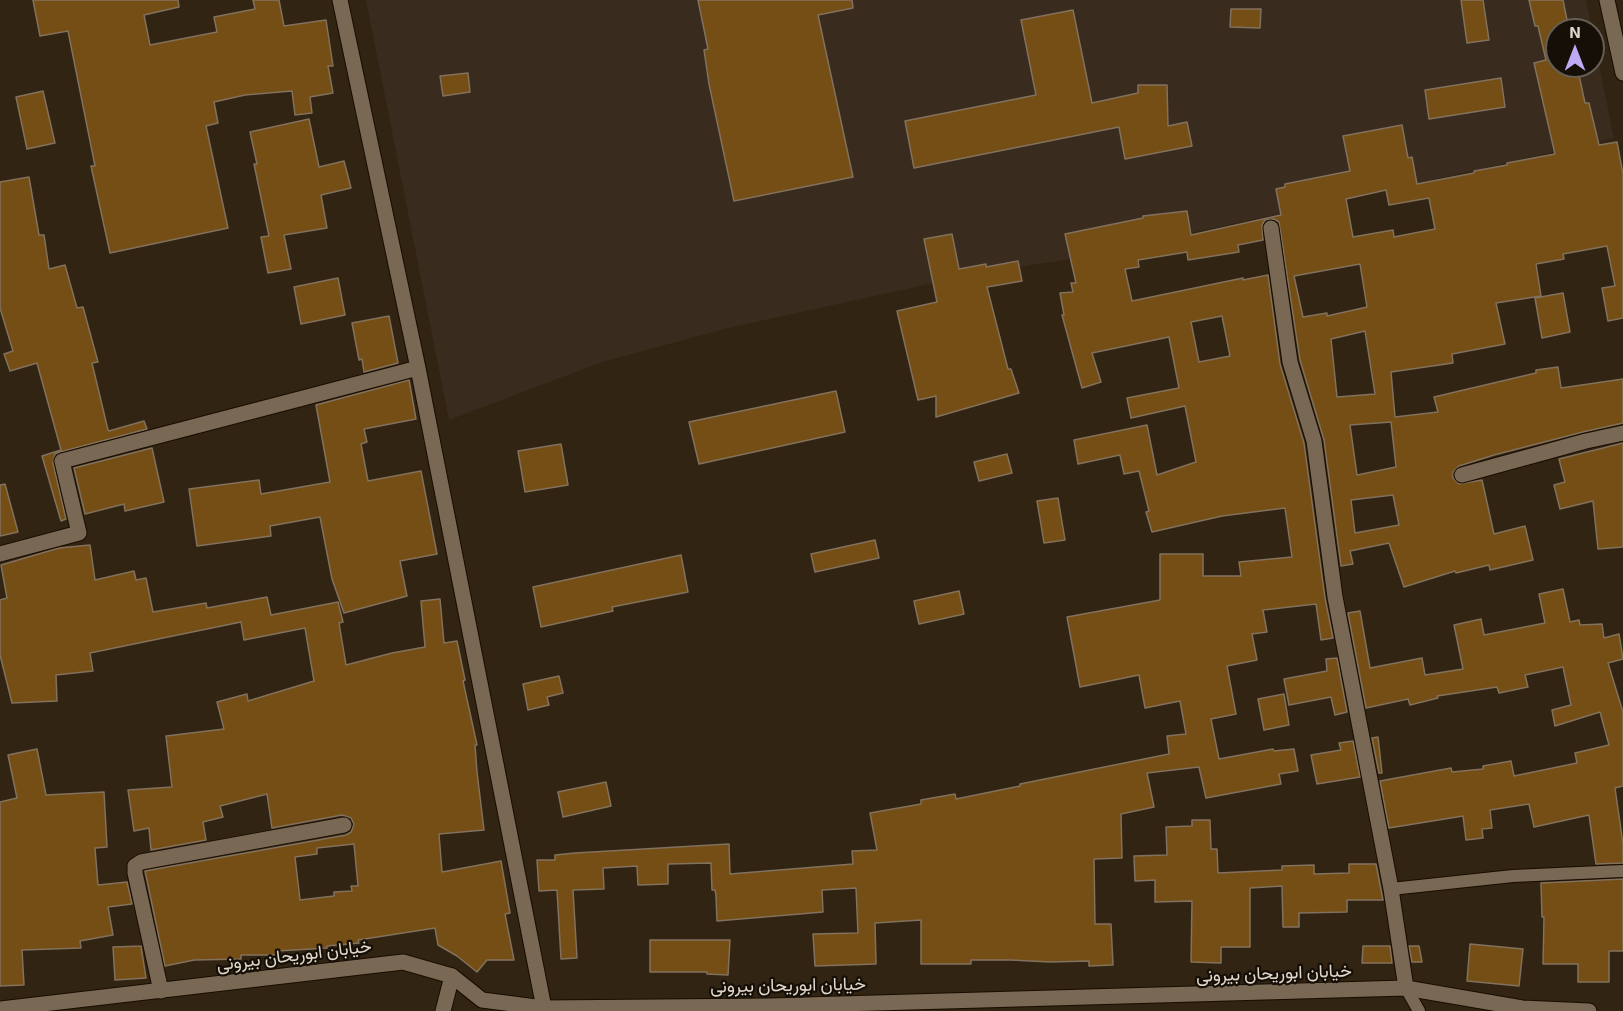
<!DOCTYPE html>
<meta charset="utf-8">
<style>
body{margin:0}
#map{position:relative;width:1623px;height:1011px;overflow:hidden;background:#322412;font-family:"Exo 2",sans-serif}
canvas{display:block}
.north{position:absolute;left:1545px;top:18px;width:60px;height:60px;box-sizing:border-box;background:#150f07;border:2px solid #675f56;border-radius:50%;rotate:0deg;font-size:16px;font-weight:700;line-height:24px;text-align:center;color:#e1d8cc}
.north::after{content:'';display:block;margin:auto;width:21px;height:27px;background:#bea9f5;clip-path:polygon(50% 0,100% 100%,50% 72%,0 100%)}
</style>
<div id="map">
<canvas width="1623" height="1011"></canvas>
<div class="north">N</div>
</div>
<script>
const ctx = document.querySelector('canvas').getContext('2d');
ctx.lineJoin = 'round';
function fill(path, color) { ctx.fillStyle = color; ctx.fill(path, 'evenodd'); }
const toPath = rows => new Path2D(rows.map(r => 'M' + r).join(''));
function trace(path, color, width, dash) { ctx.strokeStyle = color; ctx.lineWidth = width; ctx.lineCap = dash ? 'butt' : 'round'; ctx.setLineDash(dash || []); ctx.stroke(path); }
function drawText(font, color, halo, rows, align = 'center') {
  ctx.font = font + ' "Exo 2",Vazirmatn,sans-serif'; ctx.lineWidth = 4.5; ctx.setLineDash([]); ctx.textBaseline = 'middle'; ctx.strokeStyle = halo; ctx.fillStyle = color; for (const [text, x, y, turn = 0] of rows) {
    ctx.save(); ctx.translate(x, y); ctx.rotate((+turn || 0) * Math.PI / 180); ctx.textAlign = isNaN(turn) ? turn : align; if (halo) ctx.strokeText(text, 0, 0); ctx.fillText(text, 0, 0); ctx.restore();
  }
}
fill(toPath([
 [366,0,1586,0,1592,30,1557,30,1557,66,1593,66,1593,36,1614,138,1389,190,1070,259,1019,267,1018,261,986,267,985,264,965,268,966,276,728,328,602,362,449,420]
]), '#3a2b1f');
const building = toPath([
 [33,0,178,0,179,7,144,15,150,45,217,32,214,17,255,9,253,0,279,0,284,26,326,20,333,66,328,66,333,93,310,97,312,113,295,115,292,91,245,95,214,102,218,123,206,126,228,228,110,253,91,166,95,166,68,31,40,36,33,0],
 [698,0,852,0,853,8,818,15,853,177,734,201,709,84,704,50,708,49,698,0],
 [1461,0,1483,0,1489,40,1467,43,1461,0],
 [1529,0,1563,0,1569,30,1557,30,1557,66,1577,66,1585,103,1589,103,1599,145,1617,142,1623,174,1623,318,1608,321,1602,288,1615,286,1607,246,1563,254,1564,259,1536,264,1541,296,1496,303,1505,344,1452,354,1453,363,1391,372,1395,417,1438,412,1434,397,1536,373,1536,370,1558,367,1561,388,1623,379,1623,423,1583,432,1494,455,1459,466,1453,472,1453,478,1459,484,1482,480,1494,534,1525,526,1533,560,1490,570,1489,565,1456,573,1455,571,1404,587,1389,543,1350,551,1353,564,1341,566,1324,440,1300,360,1279,222,1274,219,1265,220,1262,225,1263,240,1238,245,1239,252,1188,260,1187,252,1138,260,1139,267,1125,269,1132,301,1243,278,1243,280,1268,275,1280,364,1304,443,1325,598,1333,638,1321,640,1316,604,1263,610,1267,632,1252,634,1257,660,1227,666,1236,714,1211,719,1219,759,1273,749,1274,751,1294,749,1298,771,1279,774,1281,784,1206,798,1199,767,1147,773,1154,807,1121,814,1122,858,1094,859,1095,924,1111,924,1113,965,1089,966,1089,961,1050,962,1011,960,971,960,971,964,921,964,921,920,875,923,876,964,815,966,813,934,858,933,856,888,822,890,823,912,717,921,716,896,715,890,712,890,711,863,668,864,668,884,638,885,637,866,603,868,604,889,573,890,577,958,561,959,557,890,539,891,537,860,555,860,555,855,575,853,729,844,730,874,853,864,852,851,877,850,870,813,921,804,921,800,955,794,956,799,1020,786,1020,784,1169,754,1167,736,1186,734,1180,701,1145,708,1139,675,1080,687,1067,617,1160,600,1160,554,1203,554,1203,576,1241,576,1239,562,1292,557,1285,508,1222,516,1152,532,1146,512,1149,511,1139,471,1124,474,1120,455,1078,464,1074,440,1147,425,1157,475,1196,462,1185,406,1131,418,1127,398,1179,388,1169,337,1092,353,1101,382,1082,388,1062,315,1064,315,1060,293,1073,292,1071,283,1076,283,1065,234,1143,218,1143,216,1187,211,1191,235,1281,215,1276,189,1285,187,1285,184,1350,171,1343,136,1402,125,1408,158,1412,157,1417,184,1474,173,1474,171,1507,165,1507,163,1555,154,1534,63,1546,60,1538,26,1535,26,1529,0],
 [1386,190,1389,205,1429,198,1435,229,1394,237,1393,230,1353,237,1346,199,1386,190],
 [1360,264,1367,307,1327,316,1327,313,1303,317,1294,276,1360,264],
 [1222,316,1230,356,1199,362,1191,322,1222,316],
 [1365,331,1375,394,1337,397,1331,339,1365,331],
 [1391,422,1396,467,1357,475,1350,425,1391,422],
 [1393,495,1399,525,1355,533,1351,500,1393,495],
 [1231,9,1261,9,1260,28,1230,27,1231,9],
 [1073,10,1092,103,1138,93,1138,85,1167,85,1168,126,1187,122,1192,146,1125,159,1119,127,914,168,905,121,1036,95,1021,20,1073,10],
 [468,73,470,92,443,96,440,76,468,73],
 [1501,78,1505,107,1429,119,1425,90,1501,78],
 [43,91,55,143,27,149,16,97,43,91],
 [309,119,319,167,344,161,351,188,321,195,327,228,284,235,291,269,268,273,261,237,269,236,254,164,257,164,250,132,309,119],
 [29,177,39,235,44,235,49,269,65,265,77,308,83,307,98,362,92,363,108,430,109,431,144,421,147,429,60,452,55,454,53,463,66,519,61,521,42,456,61,450,37,363,10,371,4,354,13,351,0,308,0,182,29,177],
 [952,234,959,269,986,264,986,267,1018,261,1022,281,987,287,1008,369,1011,369,1019,393,936,417,936,396,918,400,897,311,937,302,924,239,952,234],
 [338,278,345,315,301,324,294,287,338,278],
 [1563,293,1570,332,1542,338,1535,298,1563,293],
 [389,316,398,363,364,372,362,359,359,360,352,323,389,316],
 [409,380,416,419,364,429,367,442,361,444,368,481,421,471,437,554,400,561,407,596,344,613,332,579,320,517,270,526,271,536,197,546,189,489,259,480,261,494,330,482,316,405,409,380],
 [836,391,845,432,699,464,689,422,836,391],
 [1623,443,1623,547,1598,549,1593,501,1560,509,1554,485,1565,482,1559,459,1623,443],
 [561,444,568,485,525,492,518,451,561,444],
 [152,448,164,502,125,511,124,504,85,514,74,468,152,448],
 [1007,454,1012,473,979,481,974,462,1007,454],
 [5,484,18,532,0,536,0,485,5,484],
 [1058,498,1065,540,1044,543,1037,501,1058,498],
 [875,540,879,558,815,572,811,554,875,540],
 [90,545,95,580,134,571,136,580,146,578,153,612,206,603,207,608,267,597,271,615,338,602,343,622,339,623,346,665,392,653,425,647,421,601,440,599,444,643,457,641,465,680,463,681,477,745,475,745,477,772,484,830,439,834,442,872,501,861,510,913,505,914,514,960,487,960,477,972,457,956,438,945,435,928,358,940,359,943,327,946,327,948,277,951,277,955,241,955,241,959,194,960,165,966,145,871,346,835,351,832,354,824,351,818,342,815,272,828,267,794,220,806,223,817,203,822,206,840,151,850,149,828,134,831,128,790,172,787,166,736,224,729,217,702,247,694,248,701,314,681,305,628,244,640,241,622,90,653,93,671,56,675,57,701,12,703,0,655,0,600,7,598,1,565,59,548,90,545],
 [354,844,358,886,351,886,352,891,334,892,334,896,300,900,295,857,317,854,317,848,354,844],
 [681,555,688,592,612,607,613,611,541,627,533,587,681,555],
 [1563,589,1570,622,1579,620,1580,625,1602,624,1604,638,1619,634,1623,659,1608,663,1623,712,1623,786,1615,788,1623,844,1623,863,1596,864,1589,815,1534,827,1529,804,1490,810,1492,828,1482,829,1483,838,1466,840,1463,816,1389,828,1380,781,1451,768,1452,772,1483,769,1483,766,1511,761,1514,776,1577,763,1575,753,1609,745,1600,712,1555,726,1552,710,1571,705,1563,667,1525,675,1528,687,1499,693,1497,687,1437,696,1438,698,1410,705,1408,699,1366,708,1348,613,1360,611,1370,668,1422,658,1425,675,1463,669,1454,625,1481,619,1484,635,1545,623,1539,594,1563,589],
 [959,591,964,614,919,624,914,601,959,591],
 [1337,658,1347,712,1335,715,1331,697,1289,705,1284,679,1327,671,1326,659,1337,658],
 [559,676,563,693,547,697,549,705,528,710,523,684,559,676],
 [1284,694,1289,725,1264,730,1258,699,1284,694],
 [1378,737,1382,773,1379,773,1372,738,1378,737],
 [1353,741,1360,777,1317,784,1311,755,1341,750,1339,743,1353,741],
 [37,749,46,795,104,792,107,847,95,848,98,885,127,882,132,904,108,907,113,935,80,941,81,948,22,950,24,985,0,986,0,802,17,798,8,755,37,749],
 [606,782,611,806,563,817,558,792,606,782],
 [1192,820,1210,820,1211,849,1217,849,1218,873,1282,870,1282,866,1314,865,1314,874,1349,873,1349,864,1376,864,1383,900,1347,900,1347,912,1299,913,1299,927,1283,927,1282,886,1250,888,1250,947,1221,947,1221,963,1191,962,1192,901,1155,902,1155,880,1135,881,1134,856,1167,855,1166,827,1192,826,1192,820],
 [1623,879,1623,951,1609,951,1609,982,1578,982,1578,964,1543,964,1544,917,1542,917,1541,883,1623,879],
 [650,940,730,940,728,975,707,974,707,972,650,972,650,940],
 [1470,944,1523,949,1519,986,1467,981,1470,944],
 [141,946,146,978,115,980,113,947,141,946],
 [1363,946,1390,946,1392,963,1362,963,1363,946],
 [1409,946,1419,946,1422,962,1412,962,1409,946]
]);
fill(building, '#744e14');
trace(building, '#82715d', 1.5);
const service = toPath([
 [1391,889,1513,876,1623,871],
 [1406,988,1419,1011]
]);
const minor = toPath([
 [340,0,418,368,544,1008],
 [1607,0,1623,73],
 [1271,228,1290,362,1314,441,1335,597,1391,889,1406,988],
 [1462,475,1586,441,1623,433],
 [0,554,79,533,62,461,418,368],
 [161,991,135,873,135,866,141,862,344,825],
 [443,1011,452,976]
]);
const tertiary = toPath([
 [0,1009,403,962,452,976,482,1000,544,1008,769,1006,1406,988,1522,1008,1589,1011]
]);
trace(service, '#190d00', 14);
trace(minor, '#190d00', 17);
trace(tertiary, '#190d00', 17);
trace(service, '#796854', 12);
trace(minor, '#796854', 15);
trace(tertiary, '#796854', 15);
drawText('18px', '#e1d8cc', '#150f07', [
 ["خیابان ابوریحان بیرونی",294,955,-7],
 ["خیابان ابوریحان بیرونی",1274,973,-2],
 ["خیابان ابوریحان بیرونی",788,985,-1]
]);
</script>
